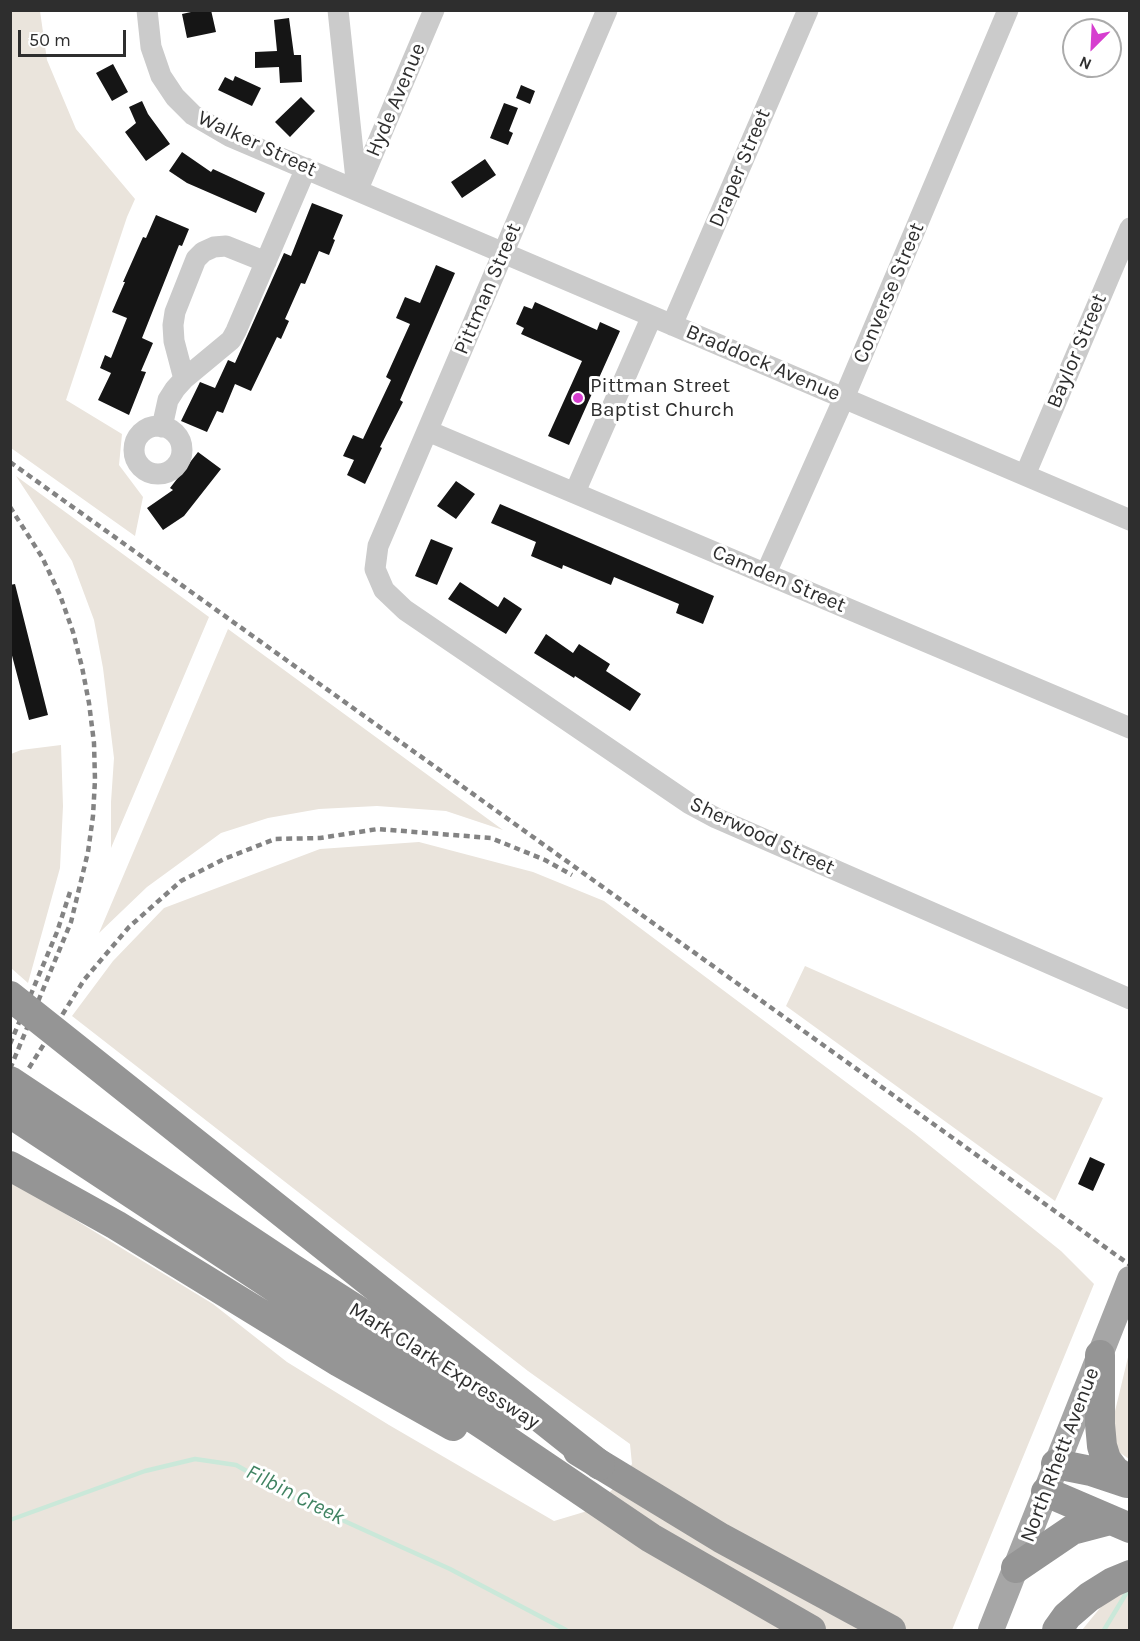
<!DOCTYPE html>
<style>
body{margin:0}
#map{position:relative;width:1140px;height:1641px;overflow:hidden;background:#fff;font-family:Karla,sans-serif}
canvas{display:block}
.frame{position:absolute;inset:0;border:12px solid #2e2e2e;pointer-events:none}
.north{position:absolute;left:1062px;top:18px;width:60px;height:60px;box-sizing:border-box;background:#fff;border:2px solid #ababab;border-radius:50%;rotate:204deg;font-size:16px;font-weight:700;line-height:24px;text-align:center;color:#2e2e2e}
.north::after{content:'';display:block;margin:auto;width:21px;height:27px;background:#d63ecf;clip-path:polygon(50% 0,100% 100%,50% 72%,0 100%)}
.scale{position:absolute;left:18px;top:30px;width:108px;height:27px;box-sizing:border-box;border:3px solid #2e2e2e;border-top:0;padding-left:8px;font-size:18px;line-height:21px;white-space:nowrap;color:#2e2e2e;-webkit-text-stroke:4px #fff;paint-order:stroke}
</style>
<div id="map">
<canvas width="1140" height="1641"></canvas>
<div class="frame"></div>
<div class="north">N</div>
<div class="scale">50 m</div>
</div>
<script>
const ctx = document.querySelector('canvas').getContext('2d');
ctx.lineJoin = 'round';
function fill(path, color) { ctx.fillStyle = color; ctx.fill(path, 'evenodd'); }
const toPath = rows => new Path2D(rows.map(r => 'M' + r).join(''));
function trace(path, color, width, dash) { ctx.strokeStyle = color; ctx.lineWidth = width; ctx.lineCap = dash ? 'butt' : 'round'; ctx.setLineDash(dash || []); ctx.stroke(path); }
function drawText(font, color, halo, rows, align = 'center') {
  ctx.font = font + ' Karla,sans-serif'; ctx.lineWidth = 6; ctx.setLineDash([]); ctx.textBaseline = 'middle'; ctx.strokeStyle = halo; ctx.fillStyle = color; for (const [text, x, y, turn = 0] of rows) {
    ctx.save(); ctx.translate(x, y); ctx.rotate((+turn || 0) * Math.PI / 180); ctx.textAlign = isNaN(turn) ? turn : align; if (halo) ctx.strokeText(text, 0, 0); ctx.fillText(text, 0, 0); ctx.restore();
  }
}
fill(toPath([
 [11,10,40,11,47,60,76,129,135,199,127,217,66,400,122,434,119,465,143,497,135,536,11,448],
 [16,476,209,617,111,848,111,802,114,758,103,668,94,620,72,561],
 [228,629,503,830,446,811,377,806,319,809,268,818,221,833,147,887,99,933],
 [61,745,63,806,60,868,28,983,11,968,11,754,21,750],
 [419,842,533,872,604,901,914,1133,1061,1251,1094,1284,952,1630,11,1630,10,1180,213,1304,287,1362,389,1425,554,1521,584,1512,611,1491,632,1464,630,1444,528,1371,72,1016,113,961,164,908,320,849],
 [805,966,1103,1098,1055,1201,786,1006],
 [1129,1353,1129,1459,1119,1452,1110,1432],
 [1129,1591,1130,1627,1128,1630,1082,1630,1109,1597]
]), '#eae4dc');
trace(toPath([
 [10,1520,145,1471,195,1459,236,1465,298,1500,450,1569,566,1630],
 [1104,1630,1127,1592]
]), '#cae8d9', 4.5);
fill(toPath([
 [200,10,211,10,216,32,187,38,182,14],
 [289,18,294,55,301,55,302,82,280,83,279,67,255,68,255,52,277,51,274,20],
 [113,64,128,92,112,101,96,73],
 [235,76,261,88,252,106,218,90,225,77,233,81],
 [521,85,535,91,530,104,516,98],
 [301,97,315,111,290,137,275,122],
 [142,101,148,114,170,144,146,161,125,132,136,123,129,107],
 [504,103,518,108,509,131,513,133,508,145,490,138],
 [182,152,211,172,213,169,265,193,256,213,187,183,169,171],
 [485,159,496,175,462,198,451,182],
 [312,203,343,215,333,239,335,240,329,255,319,251,305,284,301,283,285,319,289,321,281,339,277,337,251,391,235,384,223,413,217,411,207,432,181,421,200,382,215,388,228,360,235,363,284,253,291,256],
 [156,215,189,229,182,246,179,245,142,338,153,343,141,371,146,372,129,415,98,400,111,373,100,368,105,355,111,358,127,318,112,312,125,282,123,282,143,237,146,238],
 [436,265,455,273,400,400,403,402,380,447,382,448,365,484,347,475,354,460,343,456,353,435,363,439,391,380,386,377,410,324,396,318,405,297,420,303],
 [535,302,597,330,600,322,620,331,569,445,548,436,582,361,521,334,524,328,516,324,524,306,532,309],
 [198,452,221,469,184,516,163,530,147,508,173,490,170,488],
 [456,481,475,494,456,519,437,506],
 [500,504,714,596,703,624,676,613,679,604,614,577,611,585,563,565,562,569,531,556,536,542,491,523],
 [431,539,453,548,437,585,415,576],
 [460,582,498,607,504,597,522,609,506,634,448,599],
 [15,584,48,715,29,720,10,648,10,585],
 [546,634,573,653,579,644,610,664,606,671,641,694,630,711,575,676,574,678,534,653],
 [1090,1157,1105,1164,1093,1191,1078,1184]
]), '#151515');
trace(toPath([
 [147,10,151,47,161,76,175,97,193,115,229,136,1130,520],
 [338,10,357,189],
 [607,10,378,546,375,569,384,590,405,610,690,804,716,818,1130,999],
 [358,189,434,10],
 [672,325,808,10],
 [184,379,174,341,173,325,175,312,196,259,203,252,214,247,226,246,266,262],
 '134 450a24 24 0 1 1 48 0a24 24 0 1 1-48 0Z',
 [162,427,168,400,175,389,184,379,231,340,236,331,306,168],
 [428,431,1130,728],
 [1025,475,1130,228],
 [575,492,652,316],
 [766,573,844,398,1008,10]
]), '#cbcbcb', 21);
trace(toPath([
 [991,1630,1130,1279]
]), '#a6a6a6', 26);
trace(toPath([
 [10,1081,291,1268,518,1413],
 [10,1113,490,1429,651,1538,811,1630],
 [10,1166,116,1225,339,1362,453,1426],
 [1100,1355,1100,1424,1102,1446,1106,1459,1115,1471,1130,1481],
 [578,1451,721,1538,891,1630],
 [1056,1464,1091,1471,1127,1483],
 [1046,1492,1130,1528],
 [1016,1568,1072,1530,1110,1520],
 [1057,1630,1067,1616,1089,1597,1113,1582,1130,1575]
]), '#959595', 30);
trace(toPath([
 [10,462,1130,1265],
 [10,507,42,557,60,595,73,632,82,667,89,703,94,743,95,780,93,816,88,852,71,922,10,1069],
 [10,1044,57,932,71,889],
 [29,1068,84,980,129,927,181,881,224,859,275,839,320,838,378,829,491,838,545,860,572,875]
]), '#838383', 4.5, [6, 4.5]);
trace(toPath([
 [10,996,600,1465]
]), '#959595', 30);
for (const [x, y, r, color] of [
 [578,398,6,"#d63ecf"]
]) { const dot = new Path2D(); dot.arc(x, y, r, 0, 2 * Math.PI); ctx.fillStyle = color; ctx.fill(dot); trace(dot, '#fff', 2); }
drawText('21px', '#2e2e2e', '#fff', [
 ["Hyde Avenue",396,100,-67],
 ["Walker Street",257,144,25],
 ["Draper Street",740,168,-67],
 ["Pittman Street",488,289,-67],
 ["Converse Street",889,293,-67],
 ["Baylor Street",1077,351,-67],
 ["Braddock Avenue",763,363,23],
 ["Camden Street",779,579,23],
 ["Sherwood Street",762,836,25],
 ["Mark Clark Expressway",444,1366,32],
 ["North Rhett Avenue",1060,1455,-69]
]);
drawText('21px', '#2e2e2e', '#fff', [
 ["Pittman Street",590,386],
 ["Baptist Church",590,410]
], 'left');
drawText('italic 22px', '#408362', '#fff', [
 ["Filbin Creek",295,1495,27]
]);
</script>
